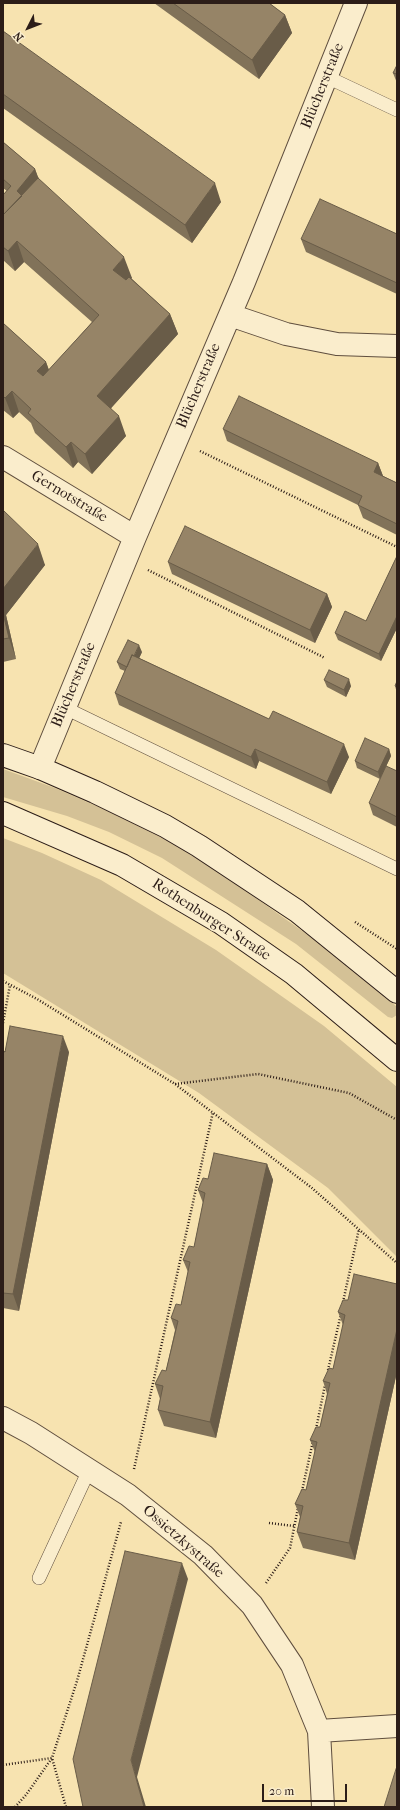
<!DOCTYPE html>
<meta charset="utf-8">
<style>
body{margin:0}
#map{position:relative;width:400px;height:1810px;overflow:hidden;background:#f7e3b0;font-family:"IM FELL French Canon",serif}
canvas{display:block}
.frame{position:absolute;inset:0;border:4px solid #2c1d18;pointer-events:none}
.north{position:absolute;left:8px;top:8px;width:40px;height:40px;-webkit-text-stroke:3px #faedcc;paint-order:stroke;rotate:228deg;font-size:11px;font-weight:700;line-height:16px;text-align:center;color:#2c1d18}
.north::after{content:'';display:block;margin:auto;width:14px;height:18px;background:#2c1d18;clip-path:polygon(50% 0,100% 100%,50% 72%,0 100%)}
.scale{position:absolute;left:262px;top:1784px;width:85px;height:18px;box-sizing:border-box;border:2px solid #2c1d18;border-top:0;padding-left:5px;font-size:12px;line-height:14px;white-space:nowrap;color:#2c1d18;-webkit-text-stroke:3px #faedcc;paint-order:stroke}
</style>
<div id="map">
<canvas width="400" height="1810"></canvas>
<div class="frame"></div>
<div class="north">N</div>
<div class="scale">20 m</div>
</div>
<script>
const ctx = document.querySelector('canvas').getContext('2d');
ctx.lineJoin = 'round';
function fill(path, color) { ctx.fillStyle = color; ctx.fill(path, 'evenodd'); }
const toPath = rows => new Path2D(rows.map(r => 'M' + r).join(''));
function trace(path, color, width, dash) { ctx.strokeStyle = color; ctx.lineWidth = width; ctx.lineCap = dash ? 'butt' : 'round'; ctx.setLineDash(dash || []); ctx.stroke(path); }
function drawText(font, color, halo, rows, align = 'center') {
  ctx.font = font + ' "IM FELL French Canon",serif'; ctx.lineWidth = 3.5; ctx.setLineDash([]); ctx.textBaseline = 'middle'; ctx.strokeStyle = halo; ctx.fillStyle = color; for (const [text, x, y, turn = 0] of rows) {
    ctx.save(); ctx.translate(x, y); ctx.rotate((+turn || 0) * Math.PI / 180); ctx.textAlign = isNaN(turn) ? turn : align; if (halo) ctx.strokeText(text, 0, 0); ctx.fillText(text, 0, 0); ctx.restore();
  }
}
fill(toPath([
 [3,769,55,788,108,811,174,844,218,871,350,965,397,1007,397,1015,392,1018,388,1017,296,944,162,858,109,832,67,816,3,797],
 [3,838,42,853,101,880,216,950,324,1026,397,1087,397,1257,328,1188,199,1093,3,973]
]), '#d4c196');
const service = toPath([
 [327,77,397,110],
 [65,708,397,869],
 [39,1578,89,1470]
]);
const minor = toPath([
 [230,315,286,334,337,344,397,346],
 [3,457,135,537],
 [40,768,135,537,244,282,356,3],
 [3,1418,31,1433,128,1495,203,1555,252,1605,292,1665,319,1731,397,1726],
 [319,1731,323,1807]
]);
const secondary = toPath([
 [3,755,40,768,95,792,165,826,199,846,297,911,397,992],
 [3,813,122,865,221,923,294,974,397,1060]
]);
trace(service, '#5f4e3e', 14);
trace(minor, '#5f4e3e', 24);
trace(secondary, '#2c1d18', 24);
trace(toPath([
 [200,451,397,547],
 [148,570,325,658],
 [355,922,397,949],
 [3,981,37,999,175,1084,312,1188,397,1263],
 [3,1023,10,985],
 [175,1084,258,1074,349,1093,397,1120],
 [343,1302,359,1229],
 [328,1370,341,1314],
 [316,1429,325,1385],
 [134,1469,213,1112],
 [302,1491,313,1441],
 [269,1523,294,1526],
 [266,1583,290,1548,298,1508],
 [3,1765,52,1758,66,1807],
 [15,1807,26,1795,52,1758,77,1681,121,1522]
]), '#2c1d18', 2.5, [1, 2]);
trace(service, '#faedcc', 13);
trace(minor, '#faedcc', 22);
trace(secondary, '#faedcc', 22);
fill(toPath([
 [154,3,269,3,285,15,292,33,259,79],
 [3,31,221,202,192,243,3,108],
 [397,65,397,83,393,73],
 [3,142,35,169,38,178,132,278,131,278,170,314,178,334,111,408,126,436,92,474,78,462,73,468,35,433,31,423,19,412,13,418,3,410,3,323,46,362,49,370,92,322,24,262,15,271,3,260,3,195,7,191,3,188],
 [397,234,397,294,306,252,301,239],
 [223,429,378,463,383,476,397,483,397,535,363,518,358,505,227,441],
 [3,510,45,565,6,615,16,659,3,662],
 [397,556,397,628,381,661,338,640,335,633,366,621],
 [168,562,327,594,332,607,315,643,172,574],
 [142,652,139,658,349,757,331,794,259,761,256,769,119,705,115,693,125,671,120,669,117,662],
 [324,680,351,686,346,697,327,687],
 [397,681,397,693,395,686],
 [389,749,391,756,380,779,357,768,355,761],
 [397,771,397,827,373,815,369,803],
 [3,1051,69,1052,19,1311,3,1308],
 [267,1164,273,1180,216,1438,164,1426,158,1410,160,1399,155,1384,166,1371,175,1330,171,1318,181,1305,188,1272,183,1260,194,1247,203,1203,198,1190,208,1179],
 [397,1284,397,1372,355,1560,303,1548,297,1532,300,1517,295,1504,306,1490,315,1452,310,1440,320,1427,327,1394,323,1381,333,1369,343,1325,338,1312,348,1300]
]), '#817259');
fill(toPath([
 [285,15,292,33,259,79,252,60],
 [35,169,40,182,22,204,17,191],
 [215,183,221,202,192,243,185,225],
 [17,241,24,262,15,271,8,251],
 [124,257,132,278,121,290,113,270],
 [170,314,178,334,104,416,97,396],
 [46,362,53,382,44,391,37,371],
 [12,391,19,412,13,418,5,398],
 [119,416,126,436,92,474,85,454],
 [71,442,78,462,73,468,66,447],
 [378,463,383,476,379,484,374,472],
 [38,544,45,565,6,615,16,659,9,638,3,613,3,589],
 [327,594,332,607,315,643,310,630],
 [397,616,397,628,381,661,379,654],
 [139,645,142,652,132,674,129,668],
 [349,679,351,686,346,697,344,690],
 [344,744,349,757,331,794,327,782],
 [255,749,259,761,256,769,251,757],
 [389,749,391,756,380,779,378,772],
 [63,1036,69,1052,19,1311,13,1294],
 [267,1164,273,1180,216,1438,210,1422],
 [397,1329,397,1372,355,1560,349,1543],
 [182,1563,188,1579,137,1777,146,1807,144,1807,131,1760]
]), '#695c48');
const building = toPath([
 [173,3,269,3,285,15,252,60,173,3],
 [3,31,215,183,185,225,3,94,3,31],
 [397,65,397,74,393,73,397,65],
 [3,142,35,169,17,191,22,196,3,215,3,195,11,186,3,179,3,142],
 [38,178,124,257,113,270,126,280,129,277,170,314,97,396,119,416,85,454,71,442,66,447,28,413,31,409,12,391,5,398,3,396,3,323,46,362,37,371,43,376,99,315,17,241,8,251,3,247,3,215,38,178],
 [320,199,397,234,397,283,301,239,320,199],
 [239,396,378,463,374,472,397,483,397,524,358,505,362,496,223,429,239,396],
 [3,510,38,544,3,589,3,510],
 [185,526,327,594,310,630,168,562,185,526],
 [397,556,397,616,379,654,335,633,345,611,366,621,397,556],
 [3,613,9,638,3,639,3,613],
 [128,640,139,645,134,656,132,655,127,667,117,662,128,640],
 [132,655,269,719,273,711,344,744,327,782,255,749,251,757,115,693,132,655],
 [329,670,349,679,344,690,324,680,329,670],
 [397,681,397,687,395,686,397,681],
 [365,738,389,749,378,772,355,761,365,738],
 [386,766,397,771,397,817,369,803,386,766],
 [10,1026,63,1036,13,1294,3,1293,3,1051,5,1052,10,1026],
 [214,1153,267,1164,210,1422,158,1410,163,1386,155,1384,162,1370,166,1371,178,1321,171,1318,176,1304,181,1305,190,1262,183,1260,189,1246,194,1247,205,1193,198,1190,203,1178,208,1179,214,1153],
 [354,1274,397,1284,397,1329,349,1543,297,1532,303,1506,295,1504,302,1489,306,1490,317,1442,310,1440,316,1427,320,1427,330,1383,323,1381,329,1368,333,1369,345,1315,338,1312,343,1300,348,1300,354,1274],
 [125,1551,182,1563,131,1760,144,1807,83,1807,73,1759,125,1551],
 [397,1766,397,1807,384,1807,396,1769,397,1766]
]);
fill(building, '#968467');
trace(building, '#695c48', 1);
drawText('15px', '#2c1d18', '#faedcc', [
 ["Blücherstraße",323,86,-68],
 ["Blücherstraße",199,386,-67],
 ["Gernotstraße",69,497,31],
 ["Blücherstraße",74,685,-67],
 ["Rothenburger Straße",211,920,33],
 ["Ossietzkystraße",183,1542,41]
]);
</script>
